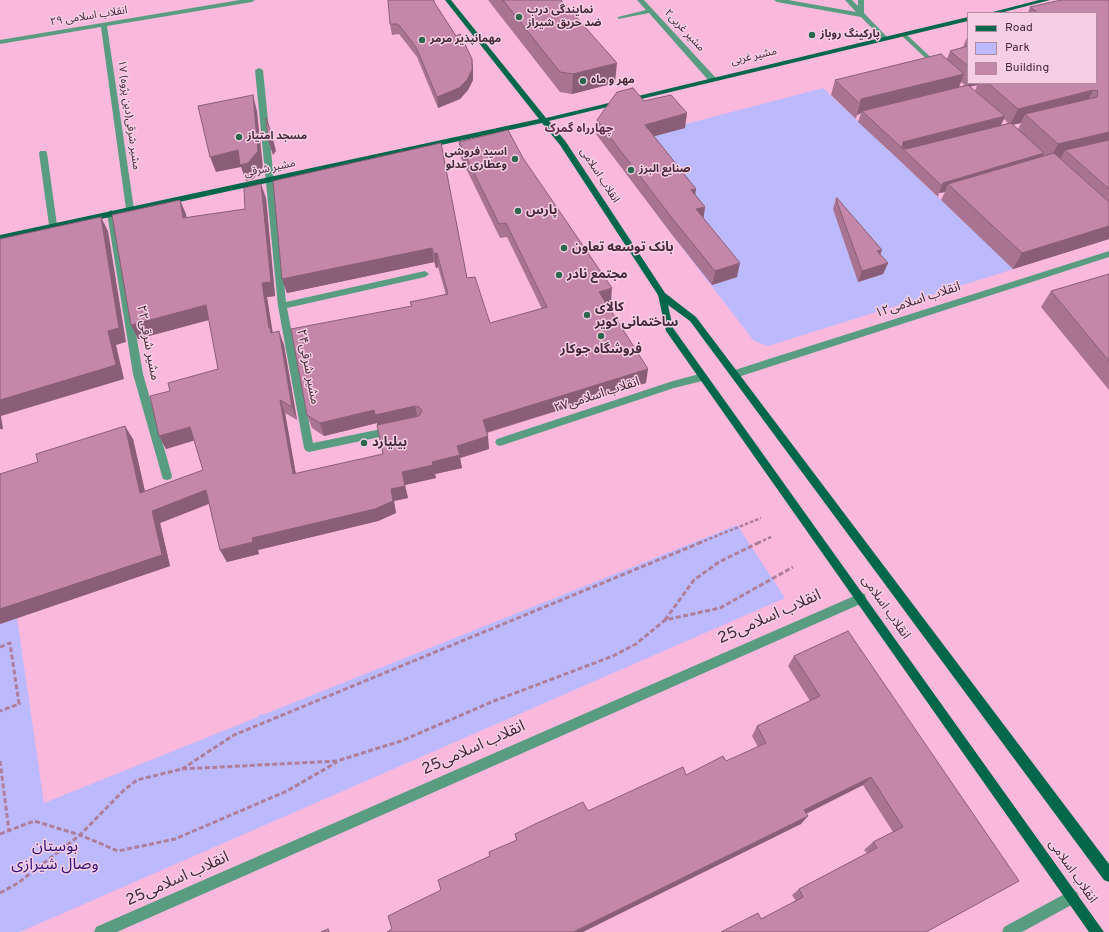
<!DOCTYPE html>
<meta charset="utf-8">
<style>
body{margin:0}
#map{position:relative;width:1109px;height:932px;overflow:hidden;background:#fab8dc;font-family:Overpass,sans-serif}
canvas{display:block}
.legend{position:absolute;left:967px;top:12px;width:130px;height:72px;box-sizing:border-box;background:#f7cfe4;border:1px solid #af8d9f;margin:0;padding:5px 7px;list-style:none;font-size:12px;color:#432937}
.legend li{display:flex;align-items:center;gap:8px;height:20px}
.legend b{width:20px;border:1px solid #af8d9f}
</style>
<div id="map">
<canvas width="1109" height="932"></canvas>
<ul class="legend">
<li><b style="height:5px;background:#03674a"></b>Road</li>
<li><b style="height:11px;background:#bcbafd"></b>Park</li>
<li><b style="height:11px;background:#c587a9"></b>Building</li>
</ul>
</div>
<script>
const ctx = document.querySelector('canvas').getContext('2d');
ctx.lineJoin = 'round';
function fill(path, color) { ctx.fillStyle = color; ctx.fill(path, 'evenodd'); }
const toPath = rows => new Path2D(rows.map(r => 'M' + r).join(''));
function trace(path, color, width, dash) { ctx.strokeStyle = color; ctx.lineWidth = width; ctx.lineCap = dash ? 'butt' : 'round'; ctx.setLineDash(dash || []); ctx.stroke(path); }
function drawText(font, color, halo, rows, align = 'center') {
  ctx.font = font + ' Overpass,"Noto Sans Arabic",sans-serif'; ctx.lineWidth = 3; ctx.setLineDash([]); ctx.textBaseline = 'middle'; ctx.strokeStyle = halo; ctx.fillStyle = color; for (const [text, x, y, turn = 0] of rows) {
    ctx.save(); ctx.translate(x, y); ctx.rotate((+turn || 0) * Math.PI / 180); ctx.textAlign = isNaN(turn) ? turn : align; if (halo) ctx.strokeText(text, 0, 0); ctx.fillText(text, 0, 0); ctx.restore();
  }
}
fill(toPath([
 [823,88,1014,269,768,346,754,341,656,214,693,203,644,139,682,125],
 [737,525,785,598,20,932,0,932,0,624,17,618,44,803,258,717,259,715,265,714]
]), '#bcbafd');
trace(toPath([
 [699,543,761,518],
 [758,543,773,536]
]), '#af7e99', 2.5, [3.5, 2]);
trace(toPath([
 [665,620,694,580,719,562,760,542],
 [0,647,10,643,19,704,0,711],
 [0,761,9,831],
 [182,769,234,735,702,542],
 [0,834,34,821,80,835,118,851,175,839,287,791,337,762],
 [0,893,18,883,80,835,123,791,137,780,182,769,337,761,401,741,494,701,613,656,636,644,665,620,720,608,793,567]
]), '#af7e99', 3, [5, 2.5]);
fill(toPath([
 [240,0,255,0,252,2,107,26,134,209,130,212,126,209,101,27,0,44,0,40,240,0],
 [637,0,644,0,715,77,715,81,709,81,649,13,618,19,618,17,646,10,637,0],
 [774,0,788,0,856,12,845,0,852,0,858,6,858,0,864,0,864,13,888,38,883,39,861,17,777,2,774,0],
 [901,33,905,33,940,66,940,68,936,68,901,35,901,33],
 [259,68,263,70,286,302,425,271,429,274,425,277,287,308,313,443,391,427,394,428,396,431,394,434,309,452,306,451,304,448,278,306,255,70,259,68],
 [40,151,46,151,47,153,57,225,53,228,49,225,39,153,40,151],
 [111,210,115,213,143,374,172,476,171,479,167,480,163,479,162,476,133,374,107,213,111,210],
 [1109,251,1109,257,735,378,730,374,732,371,772,358,1109,251],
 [703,373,708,377,706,380,674,388,500,446,497,445,495,442,497,439,500,438,673,381,703,373],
 [861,593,865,594,866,598,865,602,117,932,94,932,96,927,861,593],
 [1072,890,1077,892,1079,897,1077,902,1022,932,1002,932,1004,927,1072,890]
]), '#589d81');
fill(toPath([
 [445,0,451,0,546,118,968,17,968,21,549,121,566,142,665,293,696,317,1109,864,1109,882,1104,880,690,321,668,305,673,328,1104,932,1089,932,666,331,658,295,560,145,542,123,0,241,0,235,539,119,445,0],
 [1039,0,1050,0,1000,13,989,13,1039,0]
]), '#03674a');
fill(toPath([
 [488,0,561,0,615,83,572,94,560,92],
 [1109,0,1109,239,1013,269,941,200,945,192,939,193,938,197,898,159,900,152,898,159,858,122,861,113,857,115,856,119,831,95,835,80,947,59,950,51,963,47,968,35,968,83,1096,83,1096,13,1028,13,1030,7],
 [961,82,965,85,959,87],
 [977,85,975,91,970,87],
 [1004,119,1008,123,1001,125],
 [1021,123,1018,129,1013,125],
 [434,2,456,36,472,59,473,69,473,80,468,90,460,99,438,108,417,57,399,34,392,35,390,24],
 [644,101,685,128,654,136,695,194,705,207,703,218,737,277,712,285,670,232,596,134,597,120],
 [459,142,523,158,611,302,606,303,646,383,487,433,489,449,460,458,462,468,435,474,436,478,405,485,408,498,394,501,396,513,378,521,258,550,259,554,227,562,220,550,209,504,160,523,170,566,0,624,133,439,145,491,203,470,194,440,166,449,159,436,170,391,218,369,209,320,138,339,131,325,186,214,186,218,245,209,266,198,275,296,267,297,272,332,284,345,297,420,285,413,296,474,383,454,377,423,324,436,312,428,307,415,411,306,410,302,446,295,438,267,436,268,434,262,287,293,282,279,441,143,467,278,490,323,542,309,507,237,500,238,460,156],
 [836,199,880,255,888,263,883,274,858,282,833,209],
 [1109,274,1109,390,1041,307,1051,291],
 [794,656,1019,881,761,919,796,901,792,895,799,889,867,853,864,850,873,842,893,832,863,785,806,813,801,824,392,929,441,890,490,856,516,840,515,834,588,811,686,775,726,761,758,747,752,736,757,726,810,701,788,666]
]), '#a97491');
fill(toPath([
 [472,59,473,69,473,80,468,90,460,99,438,108,437,97],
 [617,63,615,83,572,94,573,74],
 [964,74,958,89,862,111,861,113,857,115,861,99],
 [969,83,978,83,977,85,967,87],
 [1093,90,1085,107,1025,114,1021,123,1010,125,1018,109],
 [253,95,257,111,263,167,253,179,246,181,241,167,216,172,210,157,238,150],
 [687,113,685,128,644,139,645,125],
 [1005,116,1000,127,905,151,902,148,900,152,902,148,903,142],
 [1109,132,1109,146,1065,150,1061,158,1049,160,1058,144],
 [272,135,276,151,273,155,268,140],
 [1044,153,1039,163,948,184,945,192,939,193,943,183],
 [261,184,266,198,275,296,267,297,273,334,275,342,269,328,262,283],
 [696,189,694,203,691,190],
 [180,200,186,214,189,232,183,218],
 [705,207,703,221,696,209],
 [101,217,108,231,126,342,116,345,124,379,1,416,3,429,0,429,0,400,108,331],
 [1109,226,1109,239,1013,269,1022,253],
 [432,248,434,262,287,293,282,279],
 [882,250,878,260,877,251],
 [437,253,438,267,436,268,434,254],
 [740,263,737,277,712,285,715,271],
 [888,263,883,274,858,282,862,271],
 [612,288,611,302,598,305,599,292],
 [206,305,212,319,138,339,131,325],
 [279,331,284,345,297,420,292,407],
 [648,369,646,383,484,433,483,420],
 [280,400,285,413,298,487,293,474],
 [415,406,418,420,378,428,377,423,324,436,320,423,374,410],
 [125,426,133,439,148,505,140,493],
 [190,427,196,440,166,449,159,436],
 [488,436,489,449,460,458,462,468,435,474,436,478,405,485,402,472,432,462,457,446],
 [405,486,408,498,394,501,396,513,378,521,258,550,259,554,227,562,220,550,252,538,391,489],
 [206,490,213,502,160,523,170,566,0,624,0,609,152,511],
 [871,777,863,785,798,818,804,810],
 [808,816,801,824,583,932,573,932]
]), '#8a5e76');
const building = toPath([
 [388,0,434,0,434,2,456,36,460,34,472,59,472,70,467,80,459,88,437,97,416,47,398,24,390,24,388,0],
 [503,0,561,0,617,63,573,74,560,72,503,0],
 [1061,0,1109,0,1109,132,1058,144,1025,114,1097,97,1098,91,1093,90,1018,109,988,83,1096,83,1096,13,1038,13,1030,7,1061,0],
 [968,46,968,66,950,51,968,46],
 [941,54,964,74,861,99,860,104,835,80,941,54],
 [968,85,1005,116,903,142,902,148,862,111,968,85],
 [633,88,644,101,671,95,687,113,645,125,696,189,691,190,705,207,696,209,740,263,715,271,672,218,597,120,617,92,633,88],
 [253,95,258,151,248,163,240,165,238,150,210,157,198,106,253,95],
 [266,118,272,135,268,140,266,118],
 [1011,123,1044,153,943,183,942,186,902,148,906,149,1011,123],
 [508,130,523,158,612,288,599,292,648,369,483,420,488,436,457,446,460,455,432,462,433,465,402,472,405,486,391,489,393,501,375,509,252,538,253,542,220,550,206,490,152,511,162,555,0,609,0,474,38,462,36,454,125,426,140,493,203,470,190,427,159,436,150,396,170,391,168,383,218,369,206,305,131,325,112,215,180,200,183,218,245,209,244,188,261,184,271,282,262,283,269,328,270,328,271,333,279,331,292,407,280,400,293,474,383,454,377,425,419,416,422,411,419,407,415,406,375,415,374,410,320,423,307,415,291,329,412,306,410,302,448,294,437,253,434,254,432,248,282,279,273,181,441,143,467,278,475,277,490,323,547,307,506,223,499,224,459,142,508,130],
 [1109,140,1109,189,1065,150,1109,140],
 [1054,153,1109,202,1109,226,1022,253,948,184,1054,153],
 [837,198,882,250,877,251,888,263,862,271,836,199,837,198],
 [101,217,119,328,108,331,116,365,0,400,0,239,101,217],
 [1109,274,1109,361,1051,291,1109,274],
 [848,631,1019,881,926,932,721,932,758,913,761,919,803,897,799,889,877,848,873,842,903,827,871,777,804,810,808,816,573,932,387,932,392,929,388,916,441,890,438,880,490,856,489,852,517,840,515,834,535,824,583,802,588,811,683,767,686,775,723,756,726,761,766,743,757,726,820,696,794,656,848,631],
 [328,929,329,932,321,932,328,929]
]);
fill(building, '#c587a9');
trace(building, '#8a5e76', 1);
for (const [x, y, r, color] of [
 [519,17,4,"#2c6750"],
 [812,35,4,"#2c6750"],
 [422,40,4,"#2c6750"],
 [583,81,4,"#2c6750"],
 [239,137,4,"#2c6750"],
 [515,159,4,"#2c6750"],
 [631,170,4,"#2c6750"],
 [518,211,4,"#2c6750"],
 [564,248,4,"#2c6750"],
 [559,275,4,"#2c6750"],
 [587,315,4,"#2c6750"],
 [601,336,4,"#2c6750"],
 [364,443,4,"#2c6750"]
]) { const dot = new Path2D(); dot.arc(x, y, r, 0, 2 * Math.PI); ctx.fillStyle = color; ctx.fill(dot); trace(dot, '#f7cfe4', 1.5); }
drawText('bold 11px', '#432937', '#f7cfe4', [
 ["نمایندگی درب",527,11],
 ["ضد حریق شیراز",527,24],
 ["پارکینگ روباز",820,35],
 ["مهمانپذیر مرمر",430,40],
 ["مهر و ماه",591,81],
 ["مسجد امتیاز",247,137],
 ["اسید فروشی",507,153,"right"],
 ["وعطاری عدلو",507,166,"right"],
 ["صنایع البرز",639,170]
], 'left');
drawText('11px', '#432937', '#f7cfe4', [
 ["انقلاب اسلامی ۲۹",89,17,-9],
 ["۲مشیر غربی",684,31,47],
 ["مشیر غربی",754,57,-13],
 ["۱۷ مشیر شرقی(دین پژوه)",128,115,82],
 ["مشیر شرقی",270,169,-12],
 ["انقلاب اسلامی",599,176,57]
]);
drawText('bold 12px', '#612b4b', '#f7cfe4', [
 ["چهارراه گمرک",579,130]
]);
drawText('bold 13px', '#432937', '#f7cfe4', [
 ["پارس",526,211],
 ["بانک توسعه تعاون",572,248],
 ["مجتمع نادر",567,275],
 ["کالای",595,308],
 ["ساختمانی کویر",595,323],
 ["فروشگاه جوکار",601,350,"center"],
 ["بیلیارد",372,443]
], 'left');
drawText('13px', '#432937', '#f7cfe4', [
 ["انقلاب اسلامی۱۲",918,301,-18],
 ["مشیر شرقی۲۲",147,343,79],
 ["مشیر شرقی۲۴",307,367,79],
 ["انقلاب اسلامی۲۷",597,396,-18],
 ["انقلاب اسلامی",885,608,55],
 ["انقلاب اسلامی",1072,872,55]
]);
drawText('16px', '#432937', '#f7cfe4', [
 ["25انقلاب اسلامی",770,618,-24],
 ["25انقلاب اسلامی",474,749,-24],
 ["25انقلاب اسلامی",178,880,-24]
]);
drawText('16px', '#2e1277', '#f7cfe4', [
 ["بوستان",55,848],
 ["وصال شیرازی",55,866]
]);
</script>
